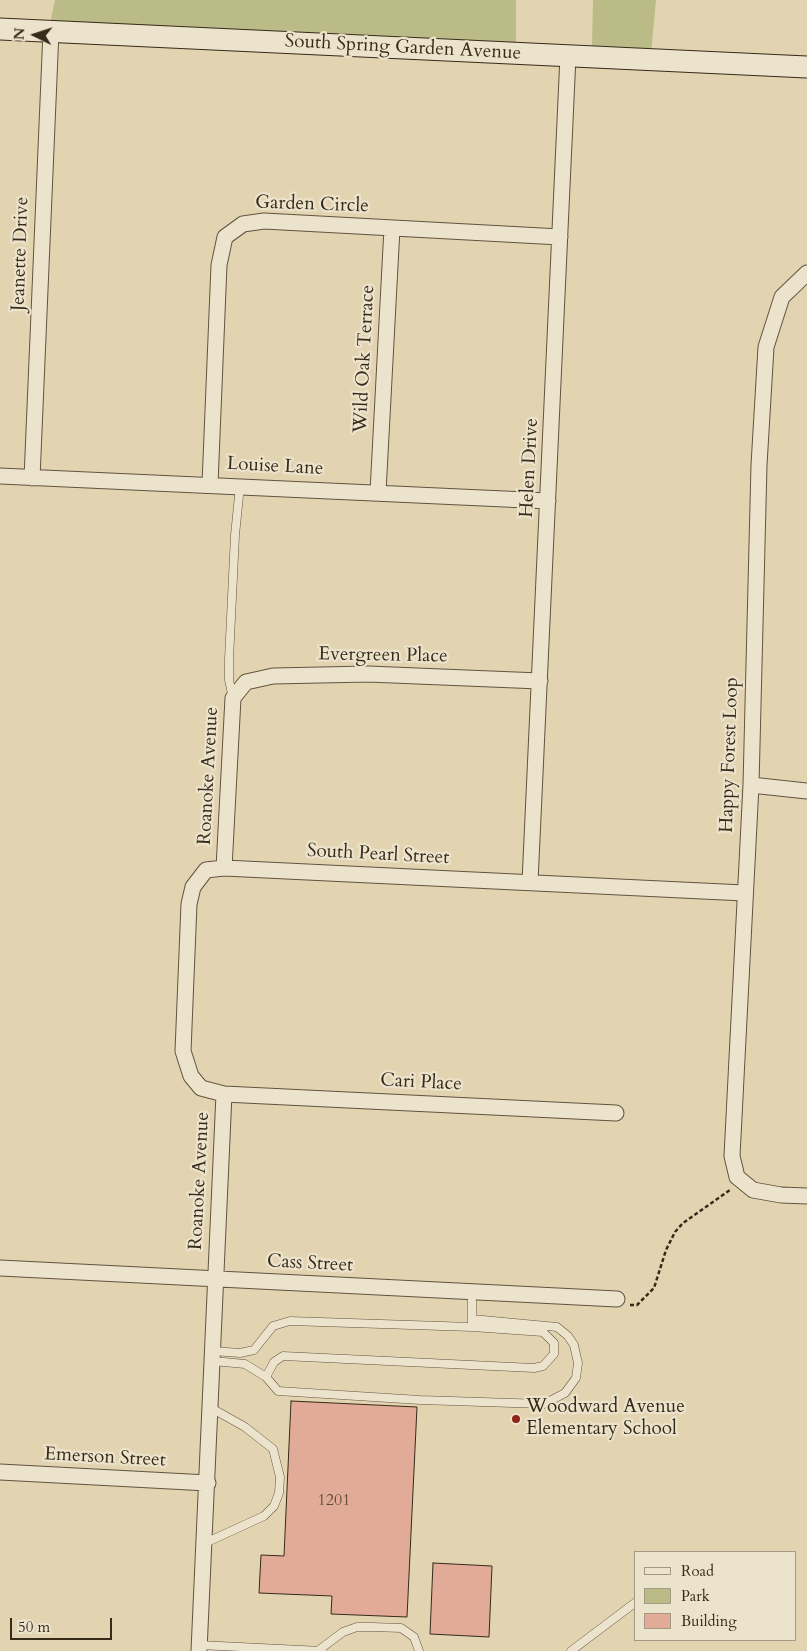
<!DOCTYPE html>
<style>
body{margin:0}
#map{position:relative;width:807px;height:1651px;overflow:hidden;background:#e2d4b1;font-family:Cardo,serif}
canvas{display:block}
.legend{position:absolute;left:634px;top:1551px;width:162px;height:90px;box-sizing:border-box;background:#ece3cc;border:1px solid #a39984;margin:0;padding:6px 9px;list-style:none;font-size:15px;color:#362a19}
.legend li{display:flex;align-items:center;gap:10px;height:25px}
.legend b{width:25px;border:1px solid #a39984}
.north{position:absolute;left:10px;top:10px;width:50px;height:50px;-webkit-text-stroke:4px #ece3cc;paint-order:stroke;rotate:274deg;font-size:14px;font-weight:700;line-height:20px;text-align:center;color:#362a19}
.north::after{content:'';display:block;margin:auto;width:18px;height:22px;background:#362a19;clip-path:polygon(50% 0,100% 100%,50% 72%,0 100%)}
.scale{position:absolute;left:10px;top:1618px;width:102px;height:22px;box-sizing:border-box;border:2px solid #362a19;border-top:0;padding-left:6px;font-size:15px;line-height:18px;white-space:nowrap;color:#362a19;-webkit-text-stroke:4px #ece3cc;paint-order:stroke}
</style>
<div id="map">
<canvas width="807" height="1651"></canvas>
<ul class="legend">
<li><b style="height:6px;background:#ece3cc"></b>Road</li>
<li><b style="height:14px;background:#babb87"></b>Park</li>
<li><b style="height:14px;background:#e1ab98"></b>Building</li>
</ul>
<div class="north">N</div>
<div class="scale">50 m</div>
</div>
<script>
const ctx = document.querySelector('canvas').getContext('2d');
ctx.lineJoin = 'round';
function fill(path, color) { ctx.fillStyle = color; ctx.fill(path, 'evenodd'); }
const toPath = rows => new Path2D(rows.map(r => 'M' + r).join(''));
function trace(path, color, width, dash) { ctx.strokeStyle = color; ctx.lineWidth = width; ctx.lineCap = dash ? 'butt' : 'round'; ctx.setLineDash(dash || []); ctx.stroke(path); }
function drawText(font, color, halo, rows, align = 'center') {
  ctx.font = font + ' Cardo,serif'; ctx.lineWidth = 4.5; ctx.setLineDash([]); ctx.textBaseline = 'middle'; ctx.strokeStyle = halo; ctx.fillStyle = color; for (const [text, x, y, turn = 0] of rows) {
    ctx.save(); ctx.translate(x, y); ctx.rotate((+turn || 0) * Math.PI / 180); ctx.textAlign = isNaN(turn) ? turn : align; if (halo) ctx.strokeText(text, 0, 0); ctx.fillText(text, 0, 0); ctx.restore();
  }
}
fill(toPath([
 [55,0,516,0,516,47,50,24],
 [593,0,656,0,651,54,592,50]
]), '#babb87');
const building = toPath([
 [291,1401,417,1407,407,1617,331,1614,332,1596,259,1593,261,1555,284,1556,291,1401],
 [433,1563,492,1566,489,1637,430,1634,433,1563]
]);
fill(building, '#e1ab98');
trace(building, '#362a19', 1);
const lane = toPath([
 [233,698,229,680,229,659,235,535,240,486],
 [472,1293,472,1322],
 [213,1351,240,1353,254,1350,273,1326,290,1321,472,1327,543,1332,554,1343,554,1354,543,1366,534,1368,283,1356,274,1362,266,1377],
 [213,1361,245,1364,266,1377,278,1391,420,1400,544,1404,565,1393,576,1378,578,1363,574,1345,568,1336,557,1327,472,1319],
 [205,1543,264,1516,274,1506,279,1493,280,1477,273,1449,245,1427,211,1408],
 [199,1645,322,1651],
 [319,1650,343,1632,357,1627,372,1627,401,1628,414,1637,419,1651],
 [571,1651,636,1602]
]);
const street = toPath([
 [807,273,782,297,766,347,759,465,751,785,732,1156,737,1177,753,1190,781,1195,807,1196],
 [0,476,548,501],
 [32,478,51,31],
 [210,484,219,265,225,237,243,224,264,221,560,237],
 [378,492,392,228],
 [751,785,807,791],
 [224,868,233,698,246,682,273,676,368,674,540,681],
 [530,882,568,56],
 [224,1094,616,1113],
 [0,1268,617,1299],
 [0,1472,208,1483],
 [199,1651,224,1094,201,1088,191,1076,183,1051,189,904,193,887,206,870,224,868,744,893]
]);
const secondary = toPath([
 [0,29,807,67]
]);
trace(lane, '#61543f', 9);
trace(street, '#61543f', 17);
trace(secondary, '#362a19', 23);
trace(toPath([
 [630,1305,637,1305,654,1288,666,1250,675,1232,683,1223,730,1190]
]), '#362a19', 2.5, [4, 2.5]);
trace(lane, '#ece3cc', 8);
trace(street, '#ece3cc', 15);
trace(secondary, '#ece3cc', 21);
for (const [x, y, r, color] of [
 [516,1419,5,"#8f2418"]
]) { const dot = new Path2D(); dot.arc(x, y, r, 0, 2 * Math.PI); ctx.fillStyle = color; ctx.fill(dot); trace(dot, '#ece3cc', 2); }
drawText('16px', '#614a39', null, [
 ["1201",334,1501]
]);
drawText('19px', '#362a19', '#ece3cc', [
 ["South Spring Garden Avenue",403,48,3],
 ["Garden Circle",312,205,2],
 ["Jeanette Drive",21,254,-88],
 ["Wild Oak Terrace",365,359,-87],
 ["Louise Lane",275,467,3],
 ["Helen Drive",530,468,-87],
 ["Evergreen Place",383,656,1],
 ["Happy Forest Loop",730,755,-88],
 ["Roanoke Avenue",209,776,-87],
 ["South Pearl Street",378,855,3],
 ["Cari Place",421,1083,3],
 ["Roanoke Avenue",200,1181,-87],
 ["Cass Street",310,1264,3],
 ["Emerson Street",105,1458,3]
]);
drawText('19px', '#362a19', '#ece3cc', [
 ["Woodward Avenue",526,1408],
 ["Elementary School",526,1430]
], 'left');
</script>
